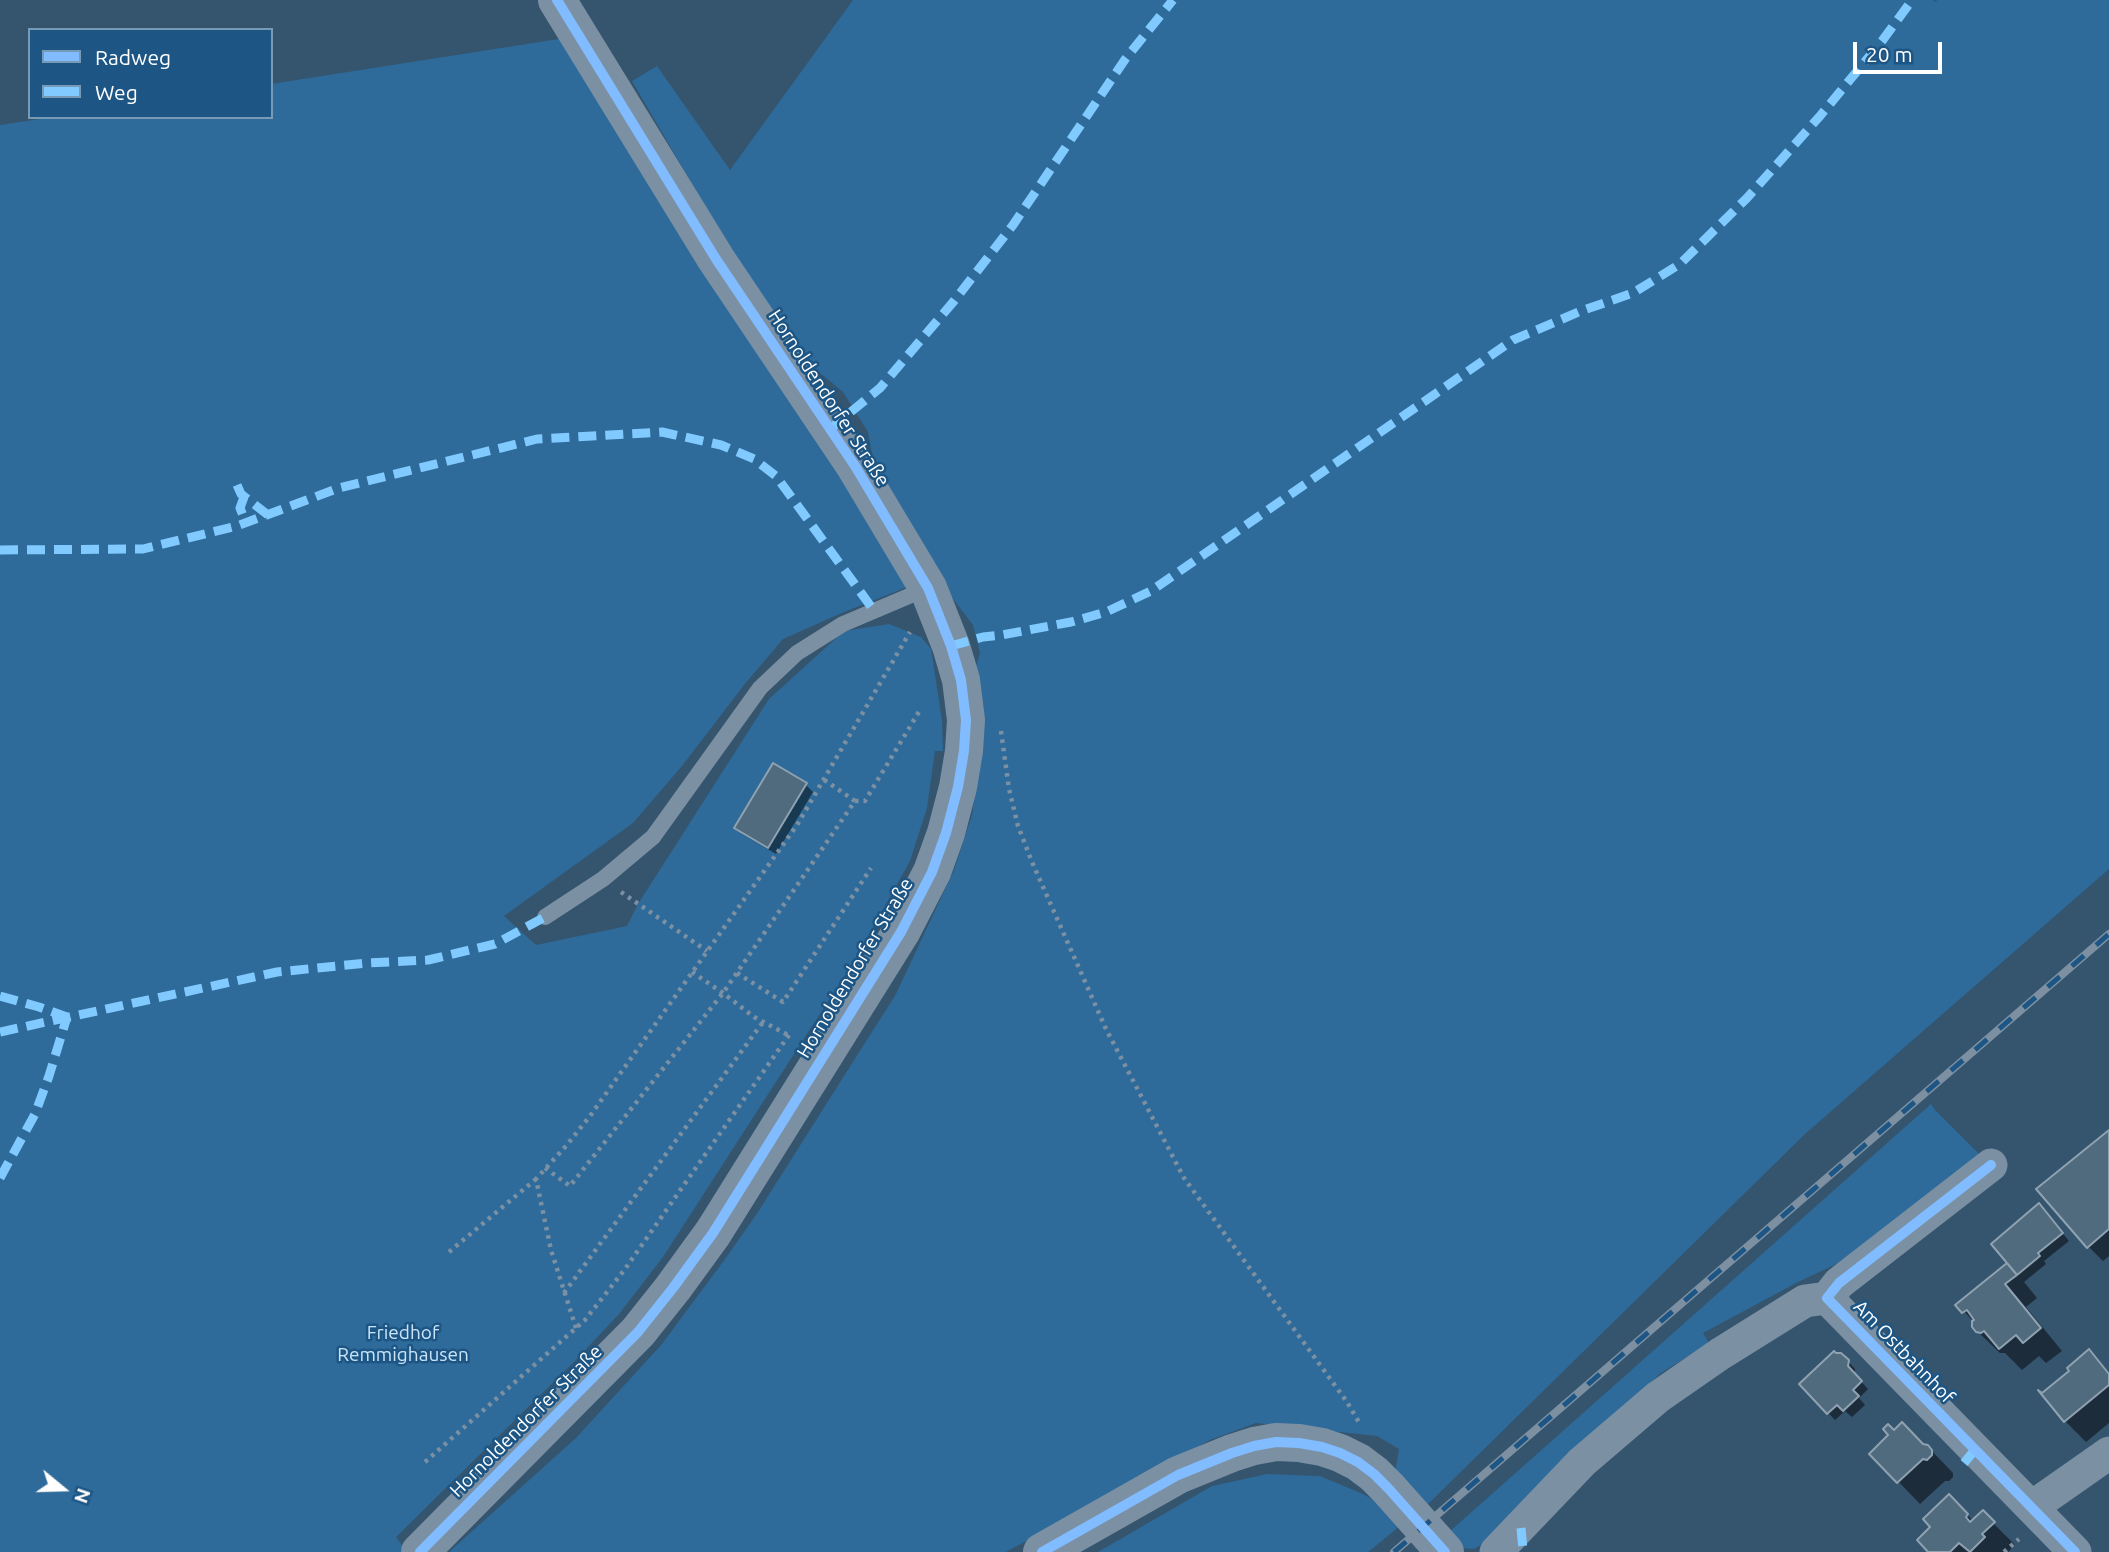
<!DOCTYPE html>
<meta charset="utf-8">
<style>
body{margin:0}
#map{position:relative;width:2109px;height:1552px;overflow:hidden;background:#35546d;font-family:Ubuntu,sans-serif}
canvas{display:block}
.legend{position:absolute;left:28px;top:28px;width:245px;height:91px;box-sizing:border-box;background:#1d5685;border:2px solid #779ab6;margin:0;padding:9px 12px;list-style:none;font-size:21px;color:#fff}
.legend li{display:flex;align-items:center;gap:14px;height:35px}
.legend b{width:35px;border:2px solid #779ab6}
.north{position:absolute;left:28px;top:1454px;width:70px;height:70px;-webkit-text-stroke:5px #1d5685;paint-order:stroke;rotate:109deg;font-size:19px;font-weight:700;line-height:28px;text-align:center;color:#fff}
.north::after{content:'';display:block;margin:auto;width:24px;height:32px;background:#fff;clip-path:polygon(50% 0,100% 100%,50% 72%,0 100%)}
.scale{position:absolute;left:1853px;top:42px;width:89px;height:32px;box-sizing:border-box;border:4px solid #fff;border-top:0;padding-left:9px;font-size:21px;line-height:24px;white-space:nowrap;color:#fff;-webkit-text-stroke:5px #1d5685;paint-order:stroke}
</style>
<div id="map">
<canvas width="2109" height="1552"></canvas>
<ul class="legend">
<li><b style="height:9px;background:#80bcff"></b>Radweg</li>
<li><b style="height:9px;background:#80caff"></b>Weg</li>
</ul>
<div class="north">N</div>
<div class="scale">20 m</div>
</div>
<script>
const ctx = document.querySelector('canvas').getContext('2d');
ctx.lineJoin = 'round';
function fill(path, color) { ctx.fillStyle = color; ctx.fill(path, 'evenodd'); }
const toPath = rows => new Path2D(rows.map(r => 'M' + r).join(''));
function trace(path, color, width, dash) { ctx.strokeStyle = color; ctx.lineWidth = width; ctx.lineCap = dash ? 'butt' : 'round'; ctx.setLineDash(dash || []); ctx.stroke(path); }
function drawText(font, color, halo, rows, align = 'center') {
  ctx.font = font + ' Ubuntu,sans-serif'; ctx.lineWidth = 5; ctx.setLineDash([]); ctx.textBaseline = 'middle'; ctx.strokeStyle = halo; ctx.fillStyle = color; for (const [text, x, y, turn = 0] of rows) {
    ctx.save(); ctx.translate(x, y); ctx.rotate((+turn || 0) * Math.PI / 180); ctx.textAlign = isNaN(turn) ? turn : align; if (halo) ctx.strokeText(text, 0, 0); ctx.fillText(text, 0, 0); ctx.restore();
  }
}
fill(toPath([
 [853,0,1933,0,1936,2,1937,0,2109,0,2109,869,1805,1134,1424,1508,1395,1473,1399,1449,1377,1436,1256,1423,1210,1440,1006,1552,449,1552,576,1438,662,1344,728,1255,756,1215,896,994,954,870,972,815,982,748,975,670,980,653,973,625,940,582,877,481,868,432,843,392,802,358,728,246,632,81,657,66,730,170],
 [565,38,910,586,844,612,783,639,744,685,682,766,633,823,504,916,536,945,627,926,638,904,769,699,844,631,889,624,921,637,931,649,942,720,943,751,935,751,927,808,910,861,856,958,663,1257,619,1314,574,1362,396,1537,404,1548,401,1552,0,1552,0,125,53,117,271,117,271,84],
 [1931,1104,1935,1110,1983,1158,1845,1260,1798,1282,1703,1333,1709,1343,1661,1373,1591,1438,1485,1542,1474,1549,1462,1548,1448,1533],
 [1267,1474,1320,1476,1363,1494,1382,1505,1400,1526,1368,1552,1098,1552,1212,1486]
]), '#2e6b9a');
fill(toPath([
 [806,785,813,792,776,854,744,835,737,828],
 [2109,1133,2109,1256,2103,1261,2088,1246],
 [2046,1213,2069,1241,2044,1261,2046,1264,2024,1282,2037,1298,2026,1307,2062,1351,2046,1363,2039,1356,2022,1370,2005,1353,2000,1353,1977,1331,1974,1322,1958,1305,2009,1263],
 [2090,1353,2109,1372,2109,1423,2086,1442,2064,1420],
 [1841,1354,1855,1369,1855,1375,1868,1389,1859,1398,1865,1405,1852,1417,1845,1411,1835,1420,1801,1384],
 [1924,1446,1927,1446,1953,1473,1953,1477,1949,1481,1945,1481,1920,1504,1872,1454],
 [1949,1496,1974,1522,1983,1513,2015,1545,2008,1552,1931,1552,1933,1527]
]), '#0007');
const building = toPath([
 [773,763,807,783,768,848,734,828,773,763],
 [2109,1130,2109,1229,2087,1248,2036,1189,2109,1130],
 [2039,1203,2063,1233,2038,1253,2040,1256,2017,1275,1991,1244,2039,1203],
 [2007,1263,2017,1275,2005,1284,2041,1328,2023,1343,2016,1335,1999,1349,1984,1331,1981,1333,1976,1332,1972,1327,1972,1321,1974,1320,1967,1310,1962,1313,1955,1305,2007,1263],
 [2089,1349,2109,1374,2109,1385,2064,1422,2038,1390,2042,1393,2069,1371,2067,1368,2089,1349],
 [1834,1351,1836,1353,1841,1353,1849,1360,1848,1366,1862,1381,1853,1390,1859,1396,1843,1411,1837,1405,1827,1414,1799,1384,1834,1351],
 [1902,1422,1923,1444,1928,1445,1932,1450,1932,1455,1927,1460,1923,1459,1897,1483,1869,1454,1888,1435,1883,1429,1888,1424,1894,1430,1902,1422],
 [1949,1494,1968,1514,1966,1517,1970,1522,1983,1510,1995,1522,1982,1534,1985,1537,1970,1552,1959,1543,1950,1552,1928,1552,1917,1540,1930,1527,1923,1519,1949,1494]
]);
fill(building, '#506a7e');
trace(building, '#8fa2b1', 2);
trace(toPath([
 [1001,731,1009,789,1018,826,1032,862,1106,1029,1184,1178,1347,1402,1360,1424],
 [855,801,865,801,920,710],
 [621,892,707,951],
 [692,972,723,993,754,1017,790,1036],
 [737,973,783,1002,871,868],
 [545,1168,570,1186,723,993,855,801,823,779],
 [449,1252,536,1179],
 [564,1293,763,1022],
 [576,1328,551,1250,536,1179,566,1146,590,1116,797,825,910,632],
 [425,1462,585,1320,625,1269,789,1035],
 [2004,1552,2019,1539]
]), '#7b90a3', 4.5, [3.5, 5]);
trace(toPath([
 [545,917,603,879,653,837,760,688,797,653,843,624,928,588]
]), '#7b90a3', 16);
trace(toPath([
 [1991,1165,1839,1283,1827,1298,2075,1552],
 [2032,1507,2109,1453],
 [1496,1552,1582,1462,1658,1397,1720,1354,1805,1301,1827,1298]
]), '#7b90a3', 33);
trace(toPath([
 [420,1552,638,1332,673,1288,713,1233,901,932,932,872,946,833,958,787,964,751,966,720,961,680,951,646,928,588,855,466,716,259,557,0],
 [1042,1552,1178,1475,1232,1453,1254,1446,1276,1442,1299,1443,1322,1447,1340,1453,1358,1462,1374,1474,1388,1488,1445,1552]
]), '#7b90a3', 38);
const rail = toPath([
 [1394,1552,2109,934]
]);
trace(rail, '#7c90a2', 8);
trace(rail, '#1d5685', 5, [16]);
trace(toPath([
 [830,429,880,388,954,301,1013,225,1126,58,1173,0],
 [237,485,241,494,268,515],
 [244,497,240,508,246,523],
 [0,550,143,549,237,526,339,488,537,439,662,432,721,445,754,459,776,476,875,612],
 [951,646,983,637,1002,635,1071,622,1106,612,1151,591,1513,340,1581,311,1633,293,1680,264,1747,198,1820,116,1882,41,1912,0],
 [0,996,39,1007,67,1017],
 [0,1032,277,972,368,963,428,960,495,944,545,917],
 [0,1178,35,1114,49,1076,67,1017],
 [1964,1463,1974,1451],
 [1521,1528,1523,1550]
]), '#80caff', 9, [18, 9]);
trace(toPath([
 [1991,1165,1839,1283,1827,1298,2075,1552],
 [420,1552,638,1332,673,1288,713,1233,901,932,932,872,946,833,958,787,964,751,966,720,961,680,951,646,928,588,855,466,716,259,557,0],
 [1042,1552,1178,1475,1232,1453,1254,1446,1276,1442,1299,1443,1322,1447,1340,1453,1358,1462,1374,1474,1388,1488,1445,1552]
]), '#80bcff', 10);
drawText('19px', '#fff', '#1d5685', [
 ["Hornoldendorfer Straße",829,398,57],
 ["Hornoldendorfer Straße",855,968,-59],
 ["Am Ostbahnhof",1904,1352,46],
 ["Hornoldendorfer Straße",526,1421,-45]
]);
drawText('19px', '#c9e4f8', '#1d5685', [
 ["Friedhof",403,1333],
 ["Remmighausen",403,1355]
]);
</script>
